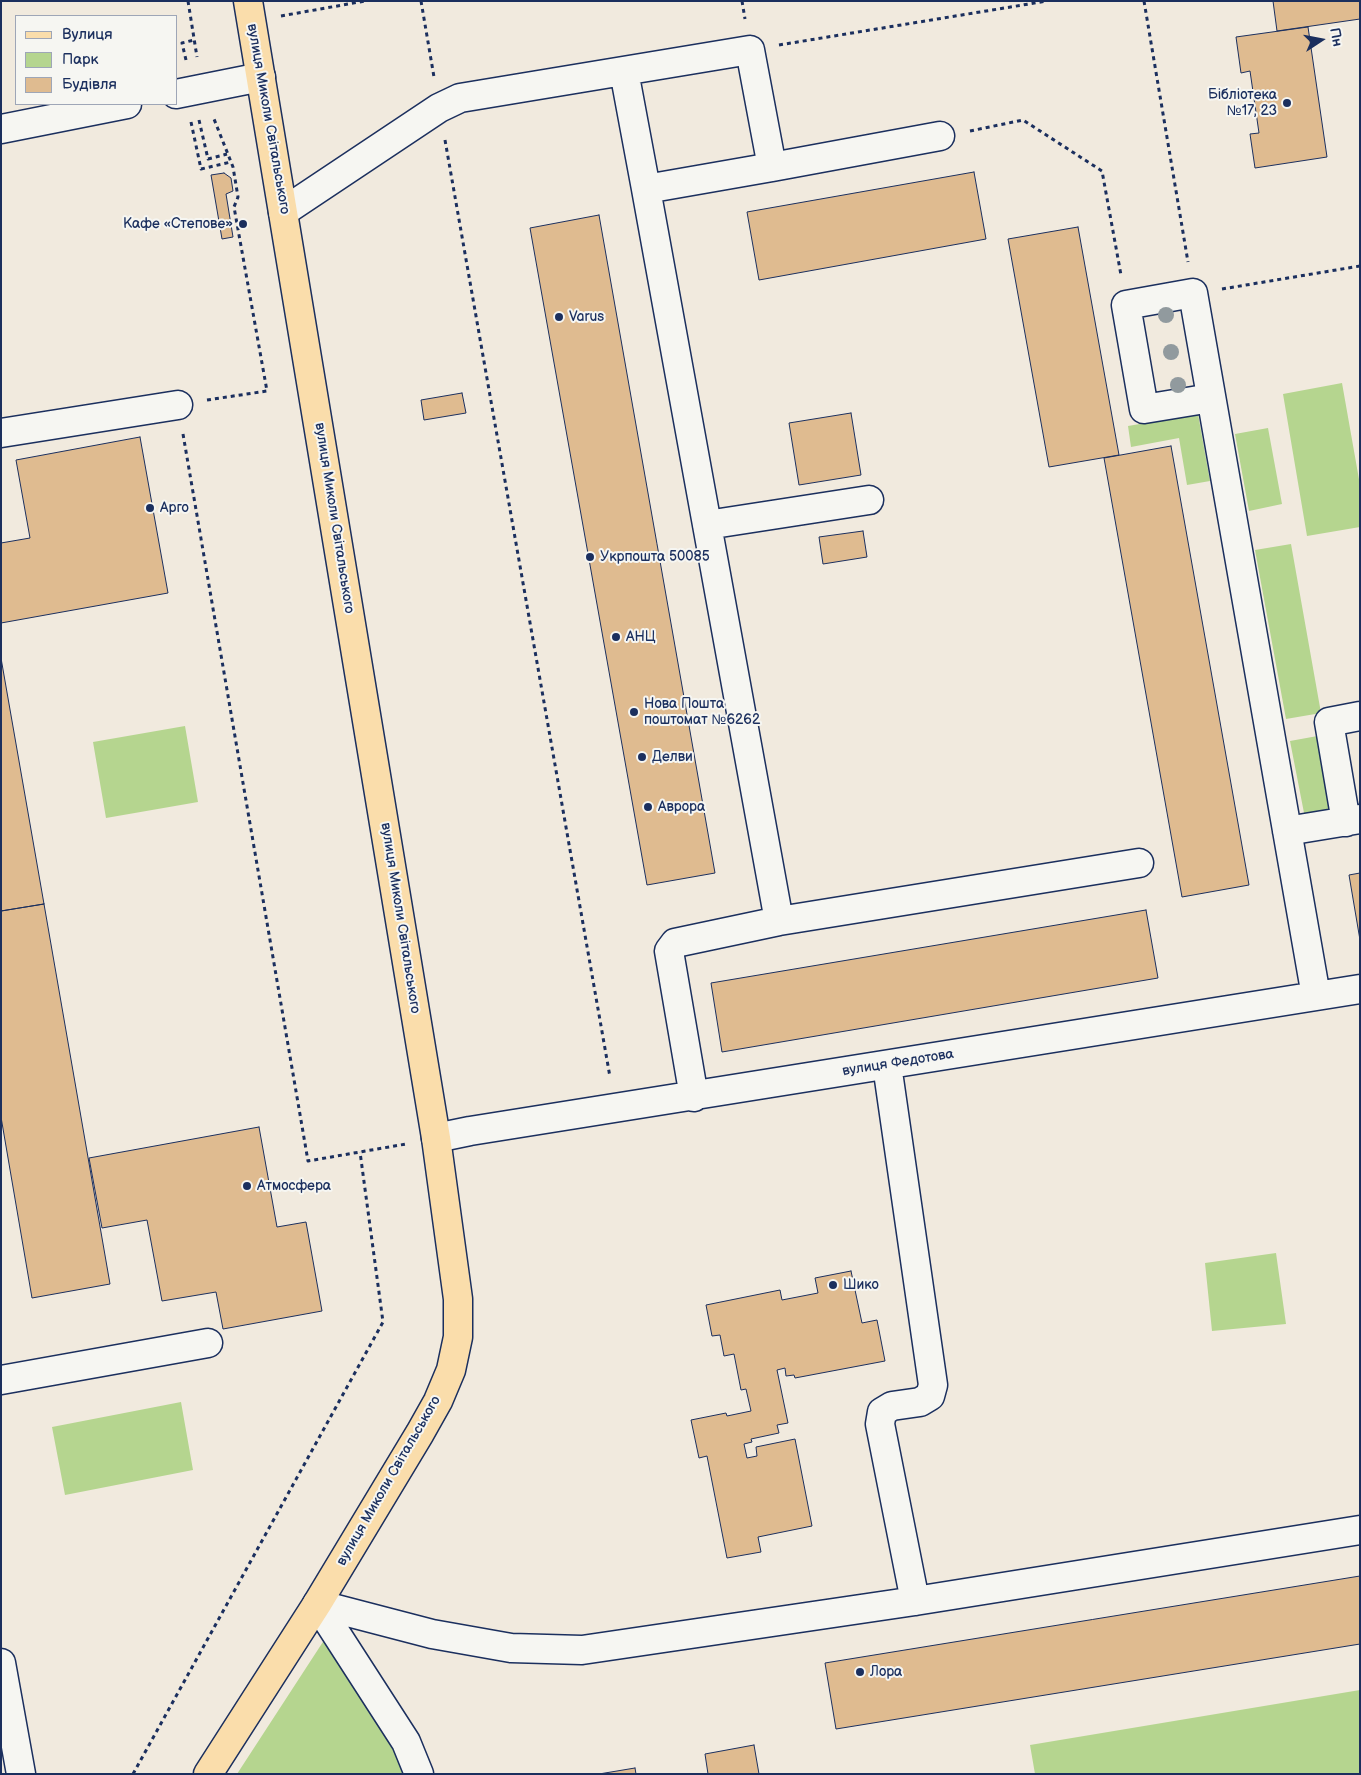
<!DOCTYPE html>
<meta charset="utf-8">
<style>
body{margin:0}
#map{position:relative;width:1361px;height:1775px;overflow:hidden;background:#f1eade;font-family:"Balsamiq Sans",sans-serif}
canvas{display:block}
.frame{position:absolute;inset:0;border:2px solid #1b2f5e;pointer-events:none}
.legend{position:absolute;left:15px;top:15px;width:162px;height:90px;box-sizing:border-box;background:#f6f6f2;border:1px solid #9ea6b7;margin:0;padding:6px 9px;list-style:none;font-size:15px;color:#1b2f5e}
.legend li{display:flex;align-items:center;gap:10px;height:25px}
.legend b{width:25px;border:1px solid #9ea6b7}
.north{position:absolute;left:1296px;top:15px;width:50px;height:50px;-webkit-text-stroke:4px #f6f6f2;paint-order:stroke;rotate:79deg;font-size:14px;font-weight:700;line-height:20px;text-align:center;color:#1b2f5e}
.north::after{content:'';display:block;margin:auto;width:18px;height:22px;background:#1b2f5e;clip-path:polygon(50% 0,100% 100%,50% 72%,0 100%)}
</style>
<div id="map">
<canvas width="1361" height="1775"></canvas>
<div class="frame"></div>
<ul class="legend">
<li><b style="height:6px;background:#faddab"></b>Вулиця</li>
<li><b style="height:14px;background:#b5d58f"></b>Парк</li>
<li><b style="height:14px;background:#dfbb90"></b>Будівля</li>
</ul>
<div class="north">Пн</div>
</div>
<script>
const ctx = document.querySelector('canvas').getContext('2d');
ctx.lineJoin = 'round';
function fill(path, color) { ctx.fillStyle = color; ctx.fill(path, 'evenodd'); }
const toPath = rows => new Path2D(rows.map(r => 'M' + r).join(''));
function trace(path, color, width, dash) { ctx.strokeStyle = color; ctx.lineWidth = width; ctx.lineCap = dash ? 'butt' : 'round'; ctx.setLineDash(dash || []); ctx.stroke(path); }
function drawText(font, color, halo, rows, align = 'center') {
  ctx.font = font + ' "Balsamiq Sans",sans-serif'; ctx.lineWidth = 4; ctx.setLineDash([]); ctx.textBaseline = 'middle'; ctx.strokeStyle = halo; ctx.fillStyle = color; for (const [text, x, y, turn = 0] of rows) {
    ctx.save(); ctx.translate(x, y); ctx.rotate((+turn || 0) * Math.PI / 180); ctx.textAlign = isNaN(turn) ? turn : align; if (halo) ctx.strokeText(text, 0, 0); ctx.fillText(text, 0, 0); ctx.restore();
  }
}
fill(toPath([
 [1342,383,1360,485,1360,527,1307,536,1283,394],
 [1198,414,1210,481,1187,485,1179,438,1131,447,1128,426],
 [1268,428,1282,504,1249,511,1235,434],
 [1291,544,1321,713,1286,719,1255,550],
 [185,726,198,802,106,818,93,742],
 [1323,735,1338,812,1305,818,1290,741],
 [1276,1253,1286,1324,1212,1331,1205,1263],
 [181,1402,193,1470,65,1495,52,1427],
 [332,1628,406,1742,402,1774,237,1774],
 [1360,1690,1360,1774,1035,1774,1030,1745]
]), '#b5d58f');
const building = toPath([
 [1273,1,1360,1,1360,19,1277,31,1273,1],
 [1308,27,1327,157,1255,168,1250,134,1259,133,1250,71,1241,73,1236,37,1308,27],
 [974,172,986,239,759,280,747,212,974,172],
 [224,173,231,178,233,191,226,194,233,237,222,239,211,175,224,173],
 [599,215,715,873,647,885,530,228,599,215],
 [1078,227,1119,455,1049,467,1008,239,1078,227],
 [462,393,466,413,424,420,421,400,462,393],
 [851,413,861,475,799,485,789,423,851,413],
 [140,437,168,593,1,623,1,543,30,538,16,460,140,437],
 [1171,446,1249,885,1182,897,1104,458,1171,446],
 [863,531,867,557,823,564,819,537,863,531],
 [1,658,44,904,1,911,1,658],
 [1360,873,1360,940,1349,875,1360,873],
 [44,904,110,1284,32,1298,1,1117,1,911,44,904],
 [1146,910,1158,978,722,1052,711,983,1146,910],
 [259,1127,277,1227,306,1222,322,1311,223,1329,216,1292,162,1301,147,1220,102,1228,89,1158,259,1127],
 [851,1271,862,1323,877,1320,885,1361,795,1378,794,1375,786,1376,785,1368,777,1370,788,1423,777,1425,779,1433,751,1439,752,1442,744,1444,747,1458,757,1456,756,1447,795,1439,812,1526,758,1537,761,1552,727,1558,707,1456,699,1458,691,1420,726,1413,727,1416,751,1411,746,1389,741,1390,734,1354,724,1356,720,1335,712,1336,706,1305,780,1290,782,1300,818,1293,815,1278,851,1271],
 [1360,1576,1360,1644,836,1729,825,1663,1360,1576],
 [754,1745,759,1774,708,1774,705,1754,754,1745],
 [635,1768,636,1774,599,1774,635,1768]
]);
fill(building, '#dfbb90');
trace(building, '#1b2f5e', 1);
const minor = toPath([
 [624,71,646,189,772,167],
 [176,94,261,77],
 [1,129,127,104],
 [646,189,779,921],
 [283,212,439,108,460,98,750,50,772,167,940,136],
 [1211,398,1144,409,1126,305,1193,293,1316,996],
 [1,433,178,405],
 [707,525,869,500],
 [1346,822,1329,722,1360,716],
 [1287,831,1360,819],
 [887,1065,933,1385,930,1396,920,1402,892,1406,882,1412,880,1424,915,1601],
 [694,1097,669,951,675,943,779,921,1139,863],
 [436,1138,470,1131,1360,989],
 [1,1380,208,1343],
 [317,1604,432,1634,511,1648,582,1650,915,1601,1360,1530],
 [317,1604,406,1742,419,1774],
 [1,1663,21,1774]
]);
const major = toPath([
 [208,1774,317,1604,420,1433,438,1401,451,1370,458,1337,458,1299,436,1138,248,1]
]);
trace(minor, '#1b2f5e', 31);
trace(major, '#1b2f5e', 31);
trace(toPath([
 [188,1,197,57],
 [421,1,434,77],
 [742,1,745,19],
 [1144,1,1188,262],
 [281,16,365,1],
 [779,45,1047,1],
 [186,60,182,43,194,40],
 [199,120,208,159,227,154],
 [191,122,201,169,231,162],
 [970,131,1023,120,1102,171,1121,275],
 [445,140,610,1077],
 [1222,289,1360,266],
 [207,400,267,391,234,207,238,197,233,167,214,119],
 [183,434,308,1161,406,1144],
 [133,1774,383,1322,360,1152]
]), '#1b2f5e', 3, [4, 4]);
trace(minor, '#f6f6f2', 28);
trace(major, '#faddab', 28);
ctx.fillStyle = '#919a9e';
for (const [x, y] of [
 [1166,315],
 [1171,352],
 [1178,385]
]) { ctx.beginPath(); ctx.arc(x, y, 8, 0, 2 * Math.PI); ctx.fill(); }
for (const [x, y, r, color] of [
 [1287,103,5,"#1b2f5e"],
 [243,224,5,"#1b2f5e"],
 [559,317,5,"#1b2f5e"],
 [150,508,5,"#1b2f5e"],
 [590,557,5,"#1b2f5e"],
 [616,637,5,"#1b2f5e"],
 [634,712,5,"#1b2f5e"],
 [642,757,5,"#1b2f5e"],
 [648,807,5,"#1b2f5e"],
 [247,1186,5,"#1b2f5e"],
 [833,1285,5,"#1b2f5e"],
 [860,1672,5,"#1b2f5e"]
]) { const dot = new Path2D(); dot.arc(x, y, r, 0, 2 * Math.PI); ctx.fillStyle = color; ctx.fill(dot); trace(dot, '#f6f6f2', 2); }
drawText('14px', '#1b2f5e', '#f6f6f2', [
 ["Бібліотека",1277,95,"right"],
 ["№17, 23",1277,111,"right"],
 ["Кафе «Степове»",233,224,"right"],
 ["Varus",569,317],
 ["Арго",160,508],
 ["Укрпошта 50085",600,557],
 ["АНЦ",626,637],
 ["Нова Пошта",644,704],
 ["поштомат №6262",644,720],
 ["Делви",652,757],
 ["Аврора",658,807],
 ["Атмосфера",257,1186],
 ["Шико",843,1285],
 ["Лора",870,1672]
], 'left');
drawText('14px', '#1b2f5e', '#f6f6f2', [
 ["вулиця Миколи Світальського",268,119,80],
 ["вулиця Миколи Світальського",334,518,81],
 ["вулиця Миколи Світальського",400,918,81],
 ["вулиця Федотова",898,1063,-9],
 ["вулиця Миколи Світальського",389,1481,-60]
]);
</script>
